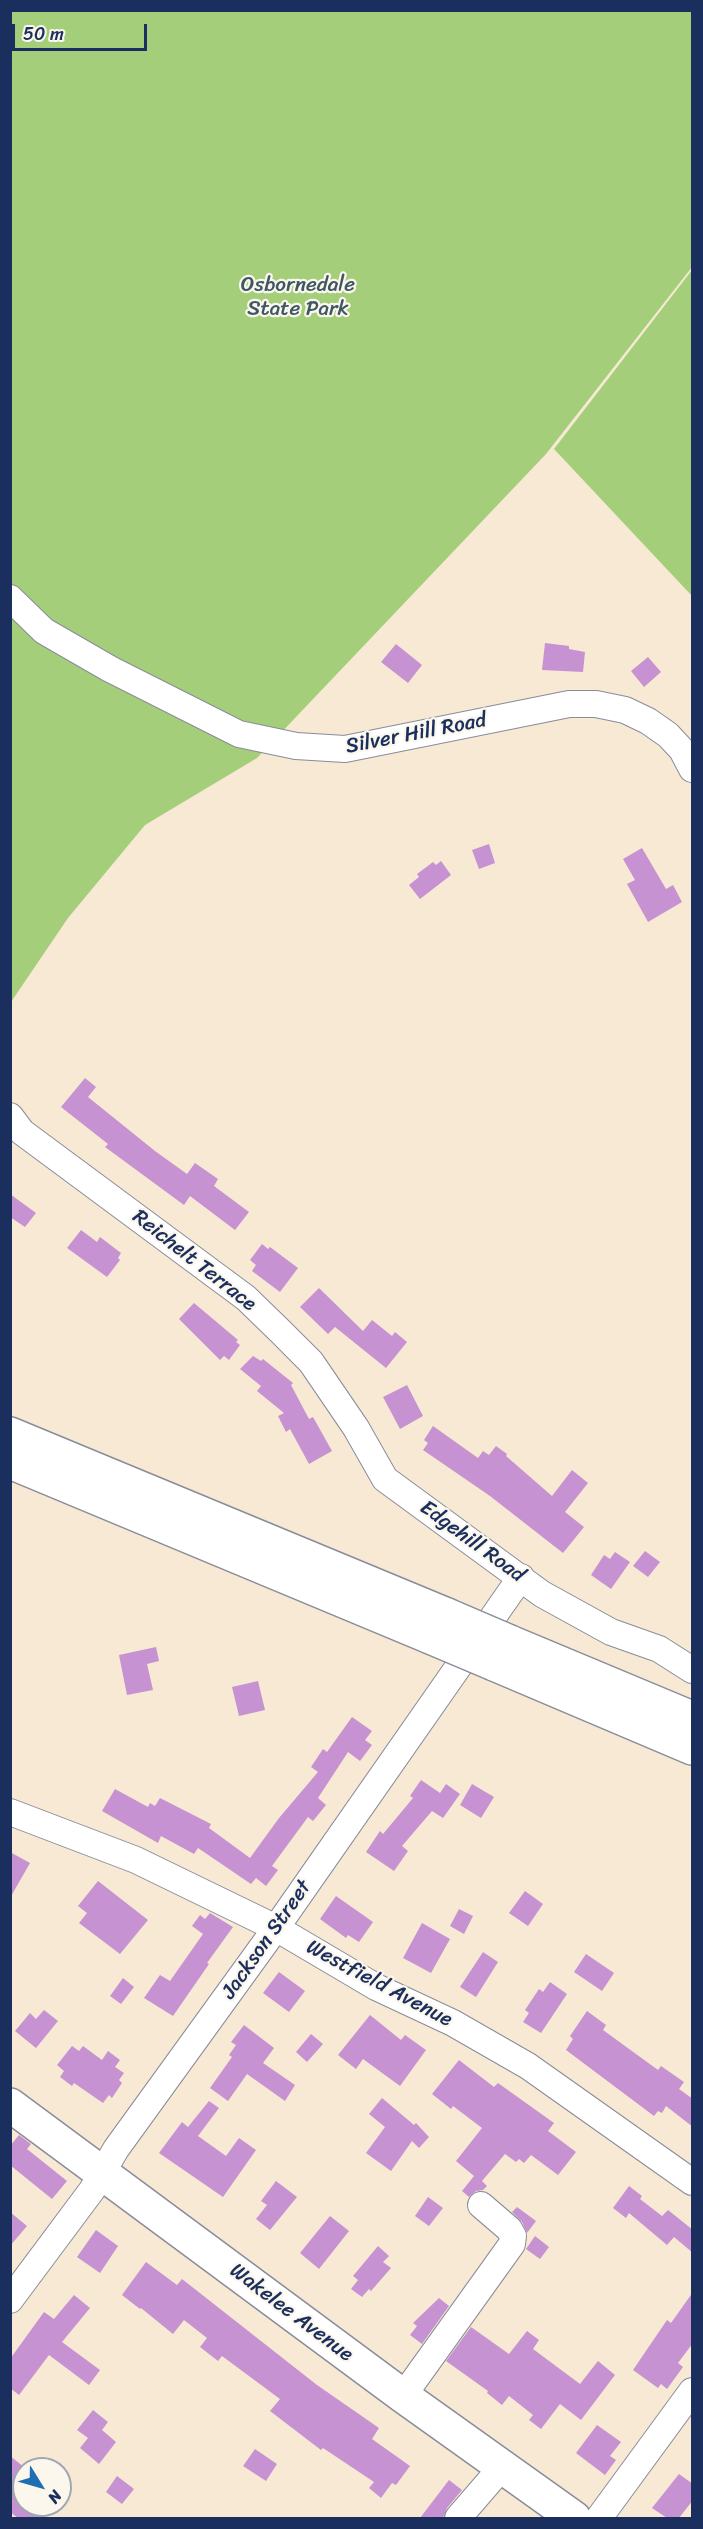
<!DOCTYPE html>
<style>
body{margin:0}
#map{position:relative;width:703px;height:2529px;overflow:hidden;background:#f7e9d4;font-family:Sriracha,sans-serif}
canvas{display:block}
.frame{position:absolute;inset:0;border:12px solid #1b2f5e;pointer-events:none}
.north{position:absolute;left:12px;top:2457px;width:60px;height:60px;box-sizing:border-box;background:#fbf7ec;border:2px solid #a1a7b3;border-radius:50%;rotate:127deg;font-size:16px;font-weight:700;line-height:24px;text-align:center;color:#1b2f5e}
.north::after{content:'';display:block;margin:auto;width:21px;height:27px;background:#1f6fb2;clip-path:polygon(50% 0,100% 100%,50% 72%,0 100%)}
.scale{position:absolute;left:12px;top:24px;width:135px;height:27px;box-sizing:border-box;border:3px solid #1b2f5e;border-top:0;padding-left:8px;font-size:18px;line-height:21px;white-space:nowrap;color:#1b2f5e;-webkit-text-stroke:4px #fbf7ec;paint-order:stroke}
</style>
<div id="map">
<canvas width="703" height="2529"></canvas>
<div class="frame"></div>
<div class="north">N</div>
<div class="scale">50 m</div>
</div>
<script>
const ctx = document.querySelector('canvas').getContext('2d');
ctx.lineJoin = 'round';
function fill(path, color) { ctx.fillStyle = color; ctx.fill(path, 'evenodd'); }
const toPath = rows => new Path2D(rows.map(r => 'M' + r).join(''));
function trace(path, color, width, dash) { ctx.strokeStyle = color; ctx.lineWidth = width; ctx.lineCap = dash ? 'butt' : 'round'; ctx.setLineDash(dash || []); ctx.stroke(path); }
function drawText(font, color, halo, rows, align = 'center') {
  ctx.font = font + ' Sriracha,sans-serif'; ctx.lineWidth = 4.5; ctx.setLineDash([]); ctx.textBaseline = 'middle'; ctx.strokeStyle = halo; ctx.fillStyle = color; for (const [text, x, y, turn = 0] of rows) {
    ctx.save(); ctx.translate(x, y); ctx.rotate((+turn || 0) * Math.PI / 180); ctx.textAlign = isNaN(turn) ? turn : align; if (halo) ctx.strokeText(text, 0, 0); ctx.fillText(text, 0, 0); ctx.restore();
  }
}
fill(toPath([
 [11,11,692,11,692,267,546,454,257,758,145,825,68,918,11,1002],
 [692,270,692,596,554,449]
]), '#a5ce7a');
fill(toPath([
 [545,643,569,646,569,649,585,652,583,672,542,670],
 [396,644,422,665,408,683,381,662],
 [648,657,661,672,644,687,631,671],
 [489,844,495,863,479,869,472,850],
 [642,848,666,889,673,885,682,902,648,922,627,884,635,880,623,859],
 [441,861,451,875,420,899,409,885,419,877,417,874,433,862,436,865],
 [85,1078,96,1087,88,1097,155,1151,187,1174,195,1163,218,1179,214,1186,249,1212,235,1230,190,1196,184,1205,105,1147,108,1144,61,1107],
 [10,1194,36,1213,25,1227,10,1217],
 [81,1230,97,1242,100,1237,121,1253,118,1258,120,1260,107,1277,67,1248],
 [262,1244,268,1249,270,1247,298,1268,280,1292,252,1271,256,1265,250,1260],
 [319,1288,363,1331,372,1320,392,1336,395,1332,407,1342,386,1368,335,1327,328,1334,300,1307],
 [194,1303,238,1340,236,1342,240,1345,229,1360,224,1356,220,1360,179,1319],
 [253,1356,261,1361,263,1359,293,1383,291,1385,309,1419,313,1417,332,1451,309,1464,290,1429,286,1432,278,1416,284,1413,257,1391,261,1386,240,1369],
 [407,1385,423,1416,400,1429,383,1397],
 [433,1426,478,1458,483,1451,489,1455,496,1446,507,1454,506,1456,552,1496,572,1470,588,1483,565,1512,584,1527,563,1553,490,1496,423,1450,428,1443,424,1440],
 [645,1551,660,1562,648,1577,633,1566],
 [615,1552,630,1562,611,1589,591,1575,604,1555,610,1559],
 [156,1647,159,1661,147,1664,153,1690,127,1695,119,1655],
 [258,1681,265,1710,239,1716,232,1687],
 [352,1717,372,1731,365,1740,372,1745,360,1761,348,1752,318,1798,326,1805,313,1821,308,1817,272,1866,278,1870,266,1886,256,1878,251,1884,198,1848,194,1854,161,1836,158,1843,102,1811,115,1789,148,1807,150,1803,155,1806,160,1798,211,1824,209,1828,250,1858,279,1818,318,1772,311,1767,323,1749,327,1752],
 [421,1780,440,1793,446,1784,460,1794,443,1818,432,1811,402,1846,408,1851,394,1871,366,1852,380,1831,383,1834,413,1798,410,1796],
 [472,1784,494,1797,481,1818,460,1805],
 [10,1852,30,1863,10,1898],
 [98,1881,148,1920,120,1954,79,1923,87,1913,78,1906],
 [525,1891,543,1904,528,1926,509,1913],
 [336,1896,373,1922,359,1942,348,1935,346,1938,320,1919],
 [459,1909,473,1916,464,1934,450,1926],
 [210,1913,233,1927,207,1963,209,1964,173,2016,144,1998,160,1975,170,1981,203,1934,192,1926,200,1915,205,1919],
 [422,1923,450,1939,431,1973,403,1958],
 [483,1952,498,1962,476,1997,460,1987],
 [586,1954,614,1973,602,1991,574,1972],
 [279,1972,305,1991,289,2012,263,1993],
 [123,1978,134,1987,121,2004,110,1996],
 [550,1982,567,1994,541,2033,523,2022,529,2013,525,2010,539,1989,543,1992],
 [44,2010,58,2021,36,2048,15,2031,30,2013,36,2019],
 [587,2011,606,2025,603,2030,658,2070,661,2066,684,2082,679,2089,693,2099,693,2127,666,2106,662,2113,658,2111,654,2116,566,2050,573,2039,570,2036],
 [370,2015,401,2040,405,2035,426,2050,400,2086,363,2059,356,2069,338,2055],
 [244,2025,274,2048,263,2063,295,2085,285,2101,247,2074,228,2101,210,2088,232,2057,229,2055,236,2045,231,2042],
 [311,2034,323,2044,307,2062,296,2052],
 [72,2046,79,2051,83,2046,102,2060,108,2051,120,2060,115,2067,124,2073,119,2080,122,2083,112,2098,109,2095,103,2103,74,2083,72,2086,60,2077,64,2071,57,2065],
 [459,2060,494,2087,498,2083,554,2123,548,2131,576,2152,558,2175,531,2155,524,2163,519,2159,516,2162,505,2154,482,2181,487,2186,483,2190,476,2191,469,2197,462,2191,474,2176,456,2161,482,2128,453,2106,451,2109,432,2094],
 [382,2098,414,2125,416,2123,429,2137,419,2148,412,2141,391,2171,366,2153,385,2127,369,2114],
 [209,2101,219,2108,198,2136,226,2156,239,2138,256,2150,223,2197,159,2153,182,2122,188,2127],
 [19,2135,31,2144,27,2149,67,2181,52,2199,10,2165,10,2146],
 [276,2181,297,2197,270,2230,256,2219,267,2205,261,2201],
 [629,2186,642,2196,640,2199,662,2216,668,2210,693,2230,693,2253,674,2237,667,2245,629,2213,626,2218,613,2208],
 [428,2197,443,2208,429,2226,415,2216],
 [517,2207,536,2221,527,2233,522,2222,512,2212],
 [10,2212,27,2226,10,2246],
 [330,2216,349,2231,319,2269,300,2253],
 [96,2230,118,2246,100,2273,77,2257],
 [535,2236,549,2247,540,2259,526,2249],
 [378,2246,389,2256,383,2262,391,2268,371,2291,369,2289,362,2297,351,2289,358,2280,353,2276],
 [146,2262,177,2285,182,2279,317,2385,379,2428,372,2439,410,2466,396,2485,392,2483,381,2498,369,2488,374,2482,323,2448,321,2450,270,2411,280,2399,222,2356,218,2361,200,2347,207,2338,184,2320,173,2334,141,2308,140,2309,122,2295],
 [693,2292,693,2343,678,2363,683,2367,667,2389,661,2384,658,2388,633,2370,667,2320,671,2323],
 [74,2295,90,2308,62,2342,100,2370,89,2385,49,2355,19,2395,10,2388,10,2359,44,2312,54,2319],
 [439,2298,449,2306,422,2344,410,2335,417,2326,413,2323],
 [471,2327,509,2354,527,2331,539,2340,533,2349,580,2384,598,2361,615,2375,581,2420,560,2404,541,2429,529,2420,533,2415,509,2396,502,2405,487,2393,488,2391,446,2361],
 [93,2410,108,2422,102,2430,116,2442,99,2464,80,2448,88,2438,77,2430],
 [597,2425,621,2442,610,2456,616,2460,605,2475,576,2453],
 [255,2449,277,2464,266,2481,243,2466],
 [10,2456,24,2467,24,2505,49,2505,38,2518,18,2518,10,2512],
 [679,2474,693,2484,693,2500,679,2518,667,2518,652,2508],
 [117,2476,134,2489,122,2504,106,2492],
 [449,2480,462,2490,447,2508,443,2518,420,2518]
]), '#c692d1');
const minor = toPath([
 [10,598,44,631,110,669,239,734,296,746,345,749,569,704,596,704,625,710,648,721,668,735,682,750,692,769],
 [10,1116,22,1132,246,1298,280,1331,311,1362,356,1428,385,1479,542,1594,611,1632,659,1649,692,1670],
 [10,1812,136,1860,276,1928,376,1987,453,2023,528,2066,692,2182],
 [10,2300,92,2190,116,2149,276,1928,521,1577],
 [403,2396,512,2244,513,2236,509,2229,481,2205],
 [458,2518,502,2467],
 [599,2518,692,2391]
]);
const major = toPath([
 [10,2105,403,2396,574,2518]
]);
const highway = toPath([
 [10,1434,447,1615],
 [10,1462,430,1637],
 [510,1642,692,1718],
 [494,1664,692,1748]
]);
trace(minor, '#898c99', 28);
trace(major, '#898c99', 36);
trace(highway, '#898c99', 36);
trace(minor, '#fff', 26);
trace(major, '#fff', 33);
trace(highway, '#fff', 33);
const highwayBridge = toPath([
 [447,1615,510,1642],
 [430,1637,494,1664]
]);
trace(highwayBridge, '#898c99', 36, []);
trace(highwayBridge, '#fff', 33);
drawText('21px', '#3e5765', '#fbf7ec', [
 ["Osbornedale",298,286],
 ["State Park",298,310]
]);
drawText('21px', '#1b2f5e', '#fbf7ec', [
 ["Silver Hill Road",416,734,-11],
 ["Reichelt Terrace",194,1261,38],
 ["Edgehill Road",472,1542,36],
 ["Jackson Street",267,1940,-55],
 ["Westfield Avenue",379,1984,28],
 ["Wakelee Avenue",291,2313,37]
]);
</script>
